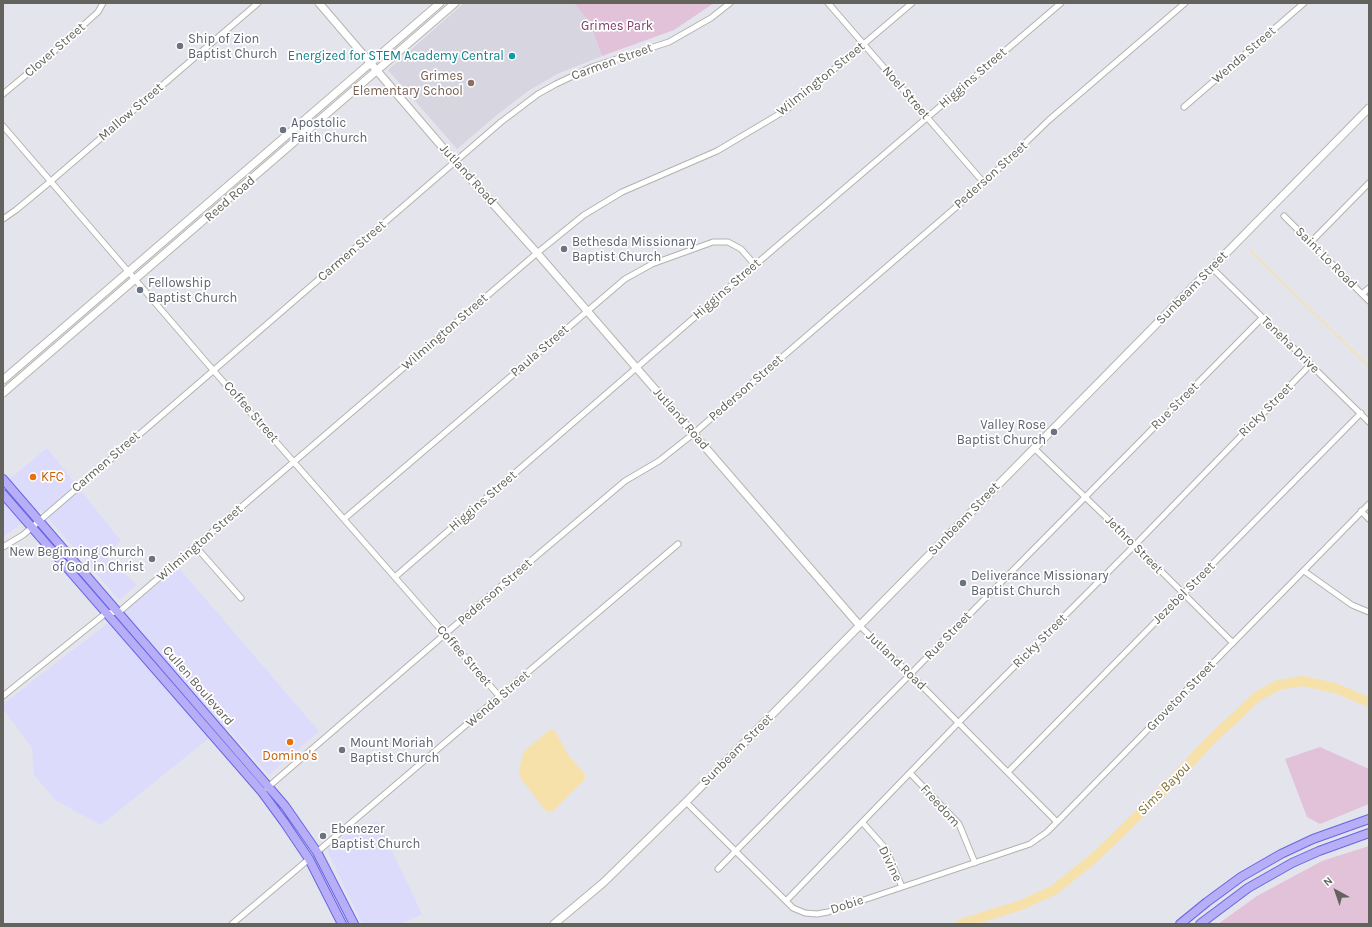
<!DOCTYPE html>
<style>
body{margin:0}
#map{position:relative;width:1372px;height:927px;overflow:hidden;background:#e4e4ed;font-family:Karla,sans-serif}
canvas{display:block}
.frame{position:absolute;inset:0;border:4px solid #63625c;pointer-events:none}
.north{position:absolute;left:1316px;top:871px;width:40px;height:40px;-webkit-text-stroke:3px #fff;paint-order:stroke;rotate:320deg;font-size:11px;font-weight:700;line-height:16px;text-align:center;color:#63625c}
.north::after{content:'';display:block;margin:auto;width:14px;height:18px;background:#63625c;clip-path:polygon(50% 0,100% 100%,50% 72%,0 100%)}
</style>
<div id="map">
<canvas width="1372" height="927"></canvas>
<div class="frame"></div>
<div class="north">N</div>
</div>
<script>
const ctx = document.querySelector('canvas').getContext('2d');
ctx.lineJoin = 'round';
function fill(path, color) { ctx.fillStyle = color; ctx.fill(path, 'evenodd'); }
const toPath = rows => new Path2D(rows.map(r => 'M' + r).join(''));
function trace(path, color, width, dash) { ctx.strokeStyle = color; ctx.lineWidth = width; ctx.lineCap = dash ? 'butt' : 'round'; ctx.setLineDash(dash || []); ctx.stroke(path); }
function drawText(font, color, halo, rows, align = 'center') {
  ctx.font = font + ' Karla,sans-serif'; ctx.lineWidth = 3.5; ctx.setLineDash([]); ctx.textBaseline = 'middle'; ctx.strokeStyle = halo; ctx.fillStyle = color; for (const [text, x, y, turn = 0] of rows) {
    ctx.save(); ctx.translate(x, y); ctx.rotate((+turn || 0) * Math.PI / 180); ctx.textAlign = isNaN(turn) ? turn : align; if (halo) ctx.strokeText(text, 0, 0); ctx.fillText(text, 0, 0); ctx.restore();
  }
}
fill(toPath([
 [47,448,121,541,104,555,137,585,119,600,41,510,3,537,3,484],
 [179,568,319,731,269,775,227,728,208,739,101,825,55,800,34,775,32,748,3,709,3,704],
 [378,821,422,914,402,924,362,924,327,850,347,834]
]), '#dddbfb');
fill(toPath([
 [464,3,574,3,589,21,602,56,557,74,528,91,498,114,457,149,388,70]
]), '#d6d5e0');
fill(toPath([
 [574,3,714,3,674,30,602,56,589,21],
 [1320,747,1369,769,1369,804,1320,824,1307,817,1285,759],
 [1369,846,1369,924,1218,924,1257,896,1322,861]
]), '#e2c2d9');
fill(toPath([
 [551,729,555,731,568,755,585,774,585,777,584,780,553,811,549,812,545,810,520,777,519,770,524,751]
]), '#f7e1aa');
trace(toPath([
 [1250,250,1369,367]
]), '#f7e1aa', 1.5);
trace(toPath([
 [961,924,1021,905,1054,890,1095,857,1160,794,1213,738,1258,696,1278,685,1303,681,1335,688,1369,702]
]), '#f7e1aa', 10);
const street = toPath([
 [828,3,984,183],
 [3,94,50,55,98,12,103,3],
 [1184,107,1304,3],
 [3,126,213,370,500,697],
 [1284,216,1369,301],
 [3,219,16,210,51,181,258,3],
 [1310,243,1369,183],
 [1212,268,1369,422],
 [1362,294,1369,288],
 [1034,448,1135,545,1233,643],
 [1361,511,1369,519],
 [344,519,625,279,652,264,713,242,728,242,741,249,755,265],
 [3,547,23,535,501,122,538,94,556,84,592,67,669,42,711,18,730,3],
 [196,547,241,598],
 [1304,571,1352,605,1369,612],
 [395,577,755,265,1061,3],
 [860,626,911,675,1057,822],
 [3,696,106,613,119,612,537,253,584,215,622,192,717,151,786,110,912,3],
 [1008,772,1361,413],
 [910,773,959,824,975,863],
 [267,788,481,603,625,481,659,461,693,434,984,183,1049,120,1185,3],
 [686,802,793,908,805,913,817,914,828,912,1030,844,1047,832,1057,822,1369,504],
 [862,822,886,849,902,887],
 [317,852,678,544],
 [718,869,1262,318],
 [786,901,958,723,1135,545,1311,364],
 [232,924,309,859]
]);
const secondary = toPath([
 [319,3,450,156,537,253,860,626],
 [3,380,440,3],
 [3,393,455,3],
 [554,924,603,883,686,802,1369,108]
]);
const primary = toPath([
 [3,479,285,806,317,852,354,924],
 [3,494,262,792,284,822,309,859,342,924],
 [1180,924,1207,902,1241,877,1281,854,1313,839,1369,819],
 [1200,924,1248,888,1292,863,1319,851,1369,833]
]);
trace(street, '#b3b2ad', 7);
trace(secondary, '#b6b5ae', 9);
trace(primary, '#6666e4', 10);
trace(street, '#fff', 5);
trace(secondary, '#fff', 7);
trace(primary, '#b7aef7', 8);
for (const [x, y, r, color] of [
 [180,46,4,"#6b7280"],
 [512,56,4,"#0f9aa8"],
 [471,83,4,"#8d6e63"],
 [283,130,4,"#6b7280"],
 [564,249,4,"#6b7280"],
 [140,290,4,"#6b7280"],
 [1054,432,4,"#6b7280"],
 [33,477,4,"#e8710a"],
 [152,559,4,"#6b7280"],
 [963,583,4,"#6b7280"],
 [290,742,4,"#e8710a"],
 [342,750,4,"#6b7280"],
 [323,836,4,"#6b7280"]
]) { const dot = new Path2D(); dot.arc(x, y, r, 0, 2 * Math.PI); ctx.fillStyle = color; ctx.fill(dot); trace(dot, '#fff', 1.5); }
drawText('13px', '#813d6b', '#fff', [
 ["Grimes Park",617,26]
]);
drawText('13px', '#5b616d', '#fff', [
 ["Ship of Zion",188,39],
 ["Baptist Church",188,54],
 ["Apostolic",291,123],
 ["Faith Church",291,138],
 ["Bethesda Missionary",572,242],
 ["Baptist Church",572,257],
 ["Fellowship",148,283],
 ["Baptist Church",148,298],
 ["Valley Rose",1046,425,"right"],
 ["Baptist Church",1046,440,"right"],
 ["New Beginning Church",144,552,"right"],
 ["of God in Christ",144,567,"right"],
 ["Deliverance Missionary",971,576],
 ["Baptist Church",971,591],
 ["Mount Moriah",350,743],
 ["Baptist Church",350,758],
 ["Ebenezer",331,829],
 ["Baptist Church",331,844]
], 'left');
drawText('13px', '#63625c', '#fff', [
 ["Clover Street",55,50,-41],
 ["Wenda Street",1244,55,-41],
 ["Carmen Street",612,62,-20],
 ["Higgins Street",973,78,-41],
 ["Wilmington Street",821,79,-39],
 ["Noel Street",906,93,49],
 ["Mallow Street",131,112,-41],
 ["Jutland Road",468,175,48],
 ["Pederson Street",991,175,-42],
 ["Reed Road",230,199,-41],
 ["Carmen Street",352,251,-41],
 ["Saint Lo Road",1326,258,45],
 ["Sunbeam Street",1192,288,-46],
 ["Higgins Street",727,289,-41],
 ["Wilmington Street",445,332,-41],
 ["Teneha Drive",1290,345,44],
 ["Paula Street",540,351,-41],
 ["Pederson Street",746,388,-41],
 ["Rue Street",1175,406,-45],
 ["Ricky Street",1266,410,-45],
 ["Coffee Street",251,412,49],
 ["Jutland Road",681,419,49],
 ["Carmen Street",106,462,-41],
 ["Higgins Street",483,501,-41],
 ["Sunbeam Street",964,519,-46],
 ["Wilmington Street",200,543,-41],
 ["Jethro Street",1134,545,45],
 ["Pederson Street",495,592,-41],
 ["Jezebel Street",1184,593,-45],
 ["Rue Street",948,636,-46],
 ["Ricky Street",1040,641,-45],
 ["Coffee Street",464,656,49],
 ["Jutland Road",896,661,44],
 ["Cullen Boulevard",198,686,49],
 ["Groveton Street",1181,696,-46],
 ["Wenda Street",498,699,-41],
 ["Sunbeam Street",737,750,-45],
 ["Freedom",940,806,48],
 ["Divine",890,864,64],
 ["Dobie",847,905,-18]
]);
drawText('13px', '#0d838f', '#fff', [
 ["Energized for STEM Academy Central",504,56]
], 'right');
drawText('13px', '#785e54', '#fff', [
 ["Grimes",463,76],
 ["Elementary School",463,91]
], 'right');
drawText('13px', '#c56008', '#fff', [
 ["KFC",41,477],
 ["Domino's",290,756,"center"]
], 'left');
drawText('italic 14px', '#7e6f39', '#fff', [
 ["Sims Bayou",1164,789,-45]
]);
</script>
